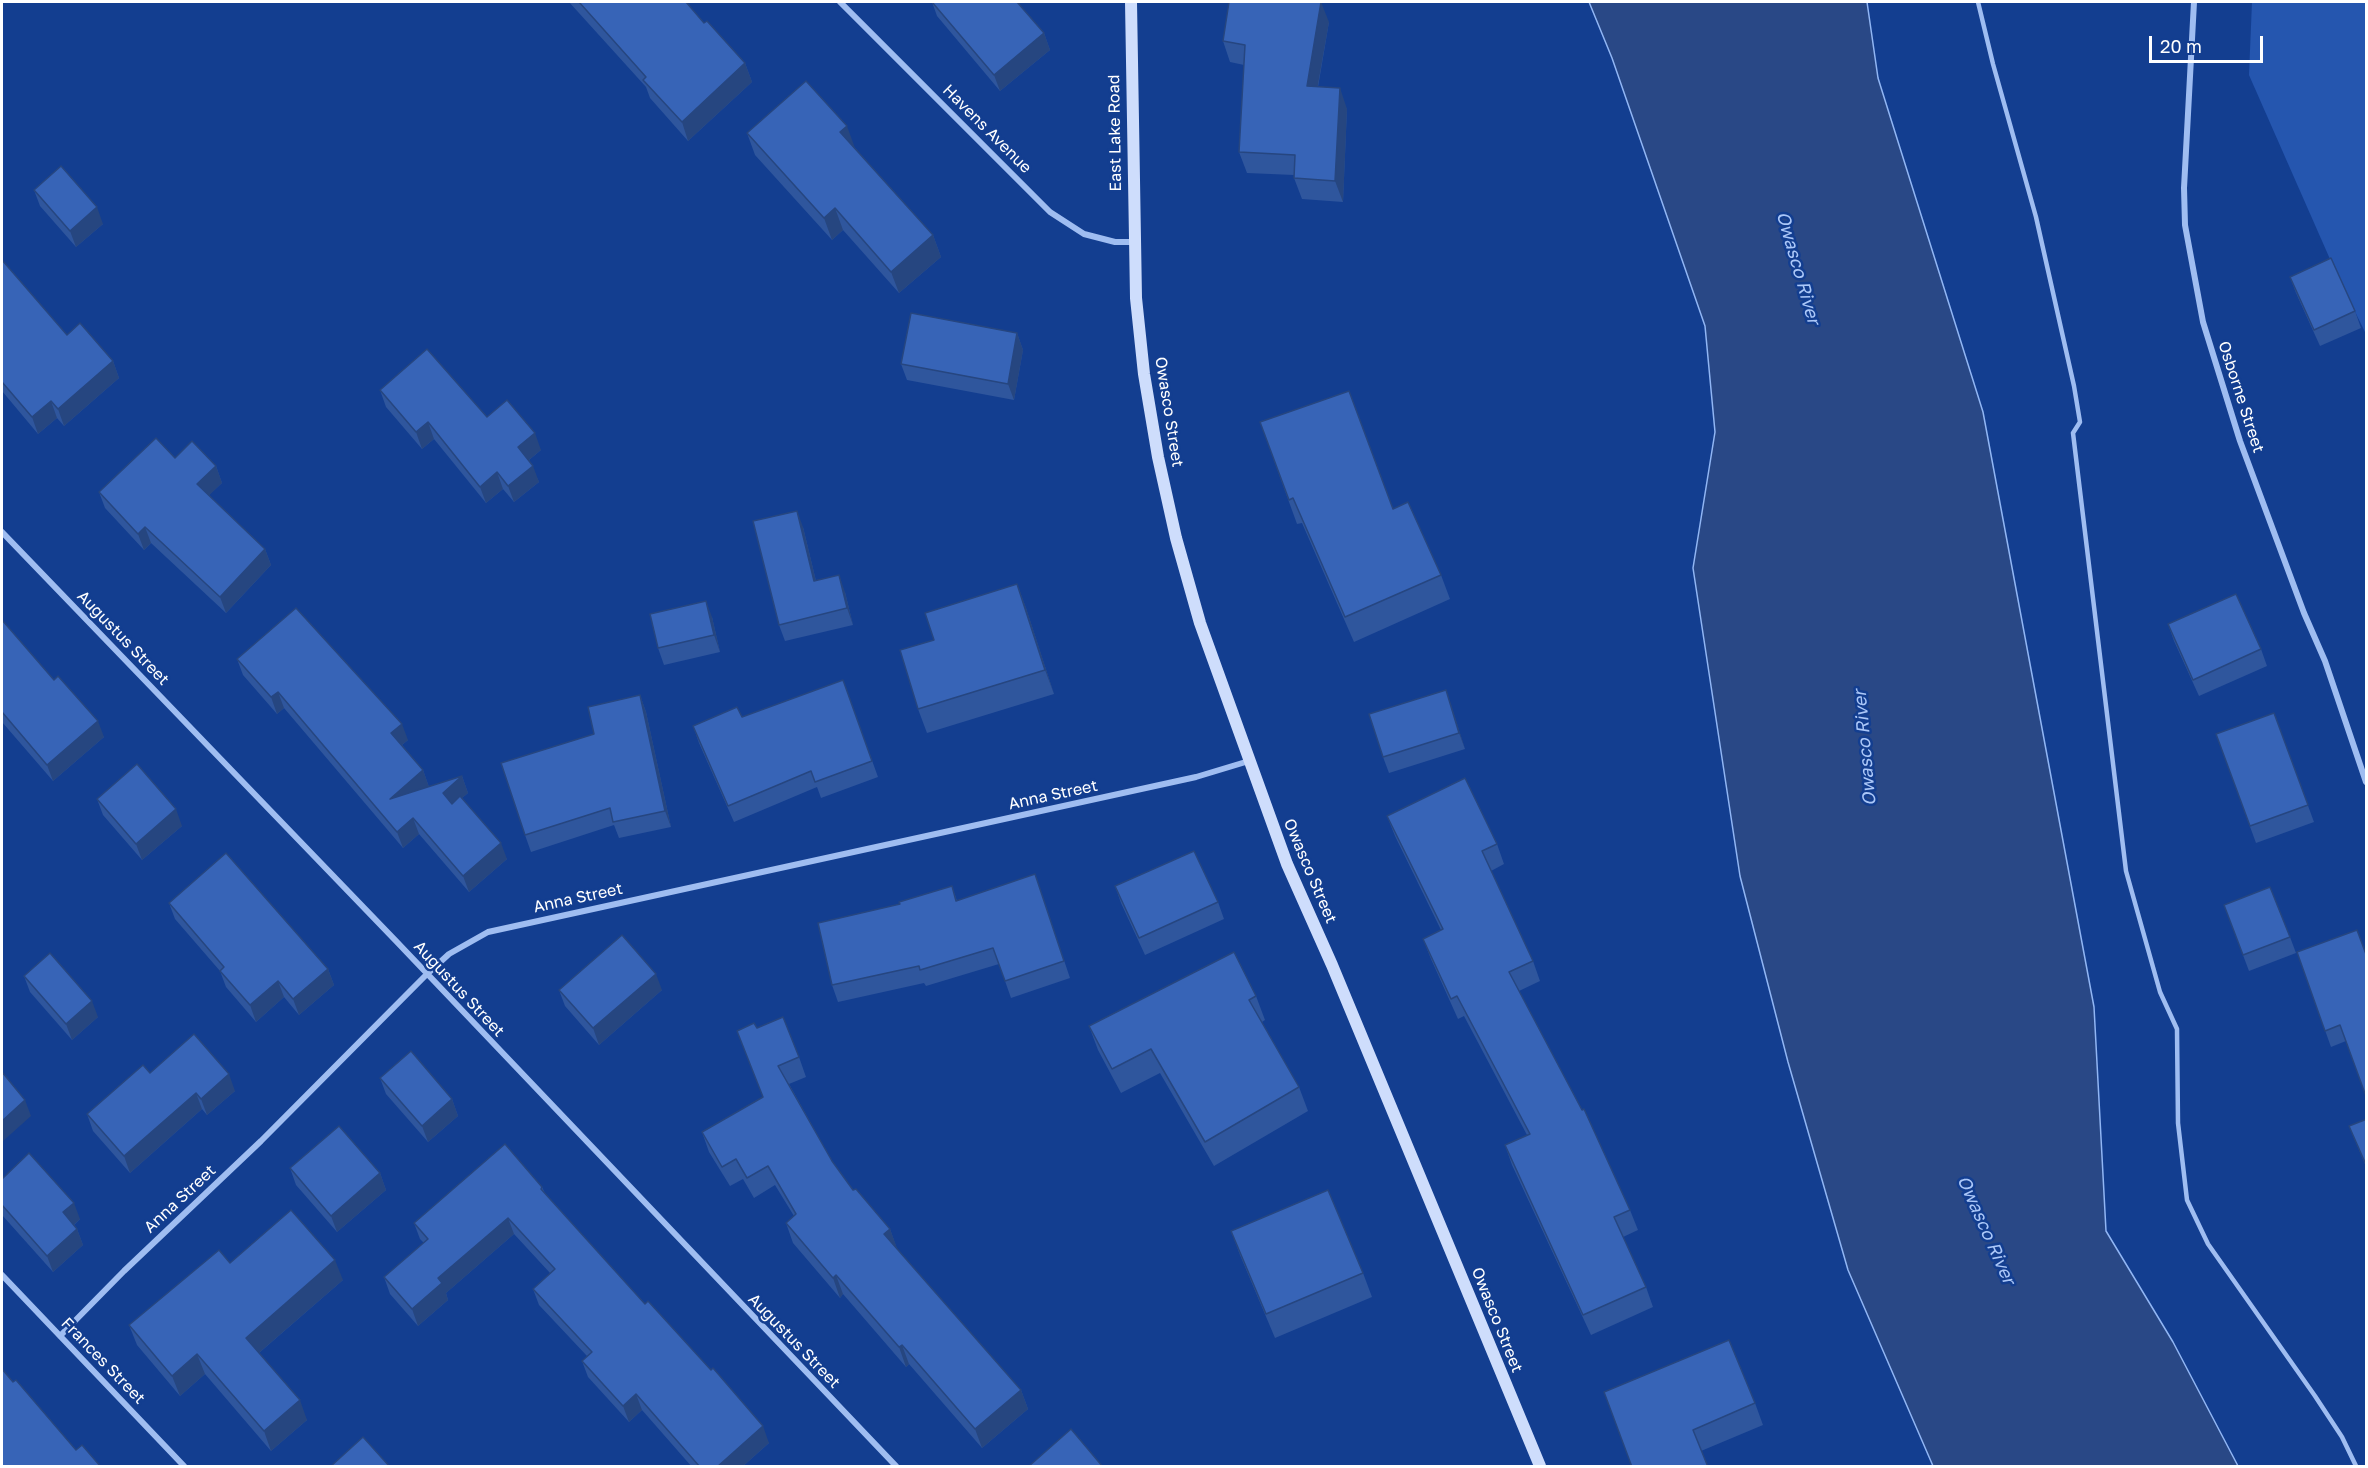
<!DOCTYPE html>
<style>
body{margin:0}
#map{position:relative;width:2368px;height:1468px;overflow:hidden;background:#133e90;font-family:"Golos Text",sans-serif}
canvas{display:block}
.frame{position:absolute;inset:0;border:3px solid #fff;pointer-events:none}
.scale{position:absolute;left:2149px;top:36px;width:114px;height:27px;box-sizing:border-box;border:3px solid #fff;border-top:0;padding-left:8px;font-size:18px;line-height:21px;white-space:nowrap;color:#fff;-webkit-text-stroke:4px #133e90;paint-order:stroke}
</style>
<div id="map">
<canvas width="2368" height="1468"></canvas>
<div class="frame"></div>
<div class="scale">20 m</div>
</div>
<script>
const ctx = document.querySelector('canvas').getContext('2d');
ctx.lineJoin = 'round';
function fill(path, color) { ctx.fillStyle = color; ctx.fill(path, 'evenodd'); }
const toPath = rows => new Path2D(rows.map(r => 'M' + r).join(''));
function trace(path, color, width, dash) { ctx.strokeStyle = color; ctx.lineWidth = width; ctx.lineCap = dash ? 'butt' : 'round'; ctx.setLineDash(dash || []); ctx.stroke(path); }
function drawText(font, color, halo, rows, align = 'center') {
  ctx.font = font + ' "Golos Text",sans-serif'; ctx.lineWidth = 5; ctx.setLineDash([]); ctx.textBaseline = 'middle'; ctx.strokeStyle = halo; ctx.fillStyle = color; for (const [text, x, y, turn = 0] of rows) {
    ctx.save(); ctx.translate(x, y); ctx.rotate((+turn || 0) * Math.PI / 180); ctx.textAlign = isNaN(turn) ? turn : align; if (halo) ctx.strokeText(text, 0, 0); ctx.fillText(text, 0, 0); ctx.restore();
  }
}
fill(toPath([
 [2252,2,2366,2,2366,334,2337,275,2249,75]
]), '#2556af');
const water = toPath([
 [1589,2,1867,2,1878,78,1983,412,2094,1007,2106,1231,2173,1342,2238,1466,1933,1466,1848,1270,1788,1062,1740,876,1693,568,1715,432,1705,326,1612,58,1589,2]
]);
fill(water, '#294886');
trace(water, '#91b6f4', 1.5);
trace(toPath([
 [1978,2,1993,64,2036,217,2074,386,2080,422,2073,433,2126,871,2160,992,2177,1029,2178,1123,2187,1200,2208,1244,2315,1396,2342,1437,2356,1466]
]), '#9fbdf1', 4.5);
trace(toPath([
 [840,2,1050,212,1084,234,1115,242,1134,242],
 [2194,2,2184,188,2185,225,2203,322,2240,441,2304,613,2325,661,2366,782],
 [2,532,396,941,896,1466],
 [2,1275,184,1466],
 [60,1336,124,1271,261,1141,426,975,449,954,488,932,1196,777,1249,761]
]), '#9fbdf1', 6);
trace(toPath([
 [1131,2,1136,298,1144,374,1158,457,1176,538,1200,623,1287,864,1332,965,1540,1466]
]), '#ceddfc', 12);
fill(toPath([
 [569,2,686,2,704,23,745,63,752,82,688,141,650,98,646,87],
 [932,2,1017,2,1044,33,1050,50,1000,91,937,16],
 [1329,22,1318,87,1347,109,1343,202,1302,199,1294,178,1294,175,1247,173,1239,152,1244,65,1230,62,1223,41],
 [747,133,854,147,933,235,941,257,899,293,843,230,832,240,755,155],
 [34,190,103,224,76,247,40,206],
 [2,260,67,335,113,361,119,378,64,426,57,418,38,434,2,391],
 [2290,277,2355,311,2361,328,2320,346,2296,293],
 [1017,333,1023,350,1014,400,907,380,901,364],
 [380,390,487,417,541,450,529,460,539,482,514,502,503,489,486,503,434,439,422,449,386,407],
 [1260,422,1393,509,1441,575,1450,599,1354,642,1302,523,1297,524],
 [175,458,216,466,222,483,209,495,265,549,271,565,226,613,151,543,144,550,105,508,99,492],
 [803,527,816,581,845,592,853,625,785,641,779,625],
 [1017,584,1026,608,1054,694,927,733,918,709,934,640],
 [712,617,720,652,664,665,658,648],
 [2,620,104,737,53,781,2,722],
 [2168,624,2261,649,2267,666,2199,696,2174,641],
 [237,659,408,740,402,745,423,770,429,787,462,776,468,793,462,798,507,859,469,892,419,834,403,848,284,708,277,714,243,675],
 [843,680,878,777,821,798,817,787,734,822,699,743,693,726,742,717],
 [1446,690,1465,749,1389,773,1383,757],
 [640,695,646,712,671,827,619,838,614,825,531,852,525,835,594,734],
 [2274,713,2314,822,2256,843,2216,734],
 [97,799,182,826,142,860,103,815],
 [1387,816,1497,844,1504,864,1491,871,1533,961,1540,981,1519,991,1630,1210,1638,1230,1623,1237,1646,1287,1653,1307,1591,1335,1512,1165,1505,1145,1527,1135,1464,1016,1458,1019,1431,959,1423,939,1441,930,1395,836],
 [1035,874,1070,978,1011,998,999,964,926,986,924,983,838,1002,832,985,900,904,952,886,957,901],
 [1115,886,1218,902,1224,919,1145,955,1121,903],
 [169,903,328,969,334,985,299,1015,284,997,256,1022,226,987,220,971,175,919],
 [2224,905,2290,937,2296,953,2249,971],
 [2357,930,2346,1041,2331,1047,2297,952],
 [24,976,98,1017,72,1040,30,992],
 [559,990,662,990,599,1045,565,1006],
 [1256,996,1265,1020,1262,1022,1299,1087,1308,1111,1214,1166,1160,1073,1121,1093,1098,1050,1089,1026],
 [757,1028,799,1057,806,1077,789,1084,832,1161,853,1190,890,1229,897,1249,1021,1390,1028,1409,982,1448,909,1364,906,1367,843,1294,840,1298,793,1243,786,1223,794,1216,775,1185,754,1198,743,1179,730,1186,709,1152,702,1132,763,1097,737,1031],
 [150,1073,235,1091,207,1115,202,1109,130,1173,93,1131,87,1114],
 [380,1078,452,1099,458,1116,428,1142,386,1094],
 [2367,1119,2367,1169,2349,1126],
 [290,1168,380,1173,386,1190,337,1232,296,1185],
 [2,1179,80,1219,74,1225,77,1229,83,1245,53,1272,2,1215],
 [542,1187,545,1193,769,1443,742,1467,692,1467,642,1410,629,1422,588,1377,582,1361,587,1356,539,1305,533,1289,550,1273,514,1234,446,1293,448,1300,418,1326,390,1294,384,1277,424,1243,420,1239,414,1223],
 [1231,1231,1363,1273,1372,1297,1275,1338,1240,1255],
 [230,1263,343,1280,259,1353,307,1420,271,1451,205,1374,180,1396,137,1345,129,1325],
 [1604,1392,1755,1403,1763,1425,1701,1451]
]), '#2f569d');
fill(toPath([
 [1321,2,1329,22,1314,107,1307,86],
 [1044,33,1050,50,1000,91,994,75],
 [745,63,752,82,688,141,682,122],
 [1340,88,1347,109,1343,202,1335,181],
 [847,126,855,148,840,132],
 [97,207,103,224,76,247,70,231],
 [835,208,843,230,832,240,824,218],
 [933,235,941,257,899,293,891,272],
 [1017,333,1023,350,1014,400,1008,384],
 [113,361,119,378,64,426,58,409],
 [51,401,57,418,38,434,32,417],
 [428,422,434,439,422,449,416,432],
 [535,433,541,450,524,464,518,447],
 [216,466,222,483,203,501,197,484],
 [533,466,539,482,514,502,508,486],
 [497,472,503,489,486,503,480,487],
 [797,511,803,527,820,598,814,581],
 [145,527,151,543,144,550,138,534],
 [265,549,271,565,226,613,220,597],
 [839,575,845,592,853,625,847,608],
 [1017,584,1026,608,1054,694,1045,670],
 [706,601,712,617,720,652,714,635],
 [1446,690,1452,707,1465,749,1459,733],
 [278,692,284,708,277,714,271,697],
 [640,695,646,712,671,827,665,811],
 [98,721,104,737,53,781,47,765],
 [402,724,408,740,397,749,391,733],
 [423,770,429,787,390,799],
 [462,776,468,793,449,809,443,793],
 [176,809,182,826,142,860,136,844],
 [413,818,419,834,403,848,397,832],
 [501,843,507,859,469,892,463,876],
 [328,969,334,985,299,1015,293,999],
 [656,974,662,990,599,1045,593,1028],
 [278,981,284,997,256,1022,250,1005],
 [92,1001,98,1017,72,1040,66,1024],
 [229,1074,235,1091,207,1115,201,1099],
 [196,1093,202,1109,130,1173,124,1156],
 [452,1099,458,1116,428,1142,422,1126],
 [25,1100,31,1116,2,1142,2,1121],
 [380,1173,386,1190,337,1232,331,1216],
 [74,1203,80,1219,69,1229,63,1212],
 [508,1218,514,1234,446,1293,448,1300,418,1326,412,1309,438,1278],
 [77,1229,83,1245,53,1272,47,1256],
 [890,1229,897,1248,891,1254,884,1234],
 [335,1260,343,1280,253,1358,246,1338],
 [836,1275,843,1294,840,1298,833,1278],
 [902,1345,909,1364,906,1367,899,1347],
 [197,1354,205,1374,180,1396,172,1376],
 [1021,1390,1028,1409,982,1448,975,1429],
 [636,1394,642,1410,629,1422,623,1406],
 [300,1400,307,1420,271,1451,264,1431],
 [763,1426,769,1443,742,1467,717,1467]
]), '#264680');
const building = toPath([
 [579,2,686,2,704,23,707,21,745,63,682,122,643,80,646,77,579,2],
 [932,2,1017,2,1044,33,994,75,932,2],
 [1229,2,1321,2,1307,86,1340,88,1335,181,1294,178,1295,155,1239,152,1245,45,1223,41,1229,2],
 [806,81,847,126,840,132,933,235,891,272,835,208,824,218,747,133,806,81],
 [61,166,97,207,70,231,34,190,61,166],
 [2331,258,2355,311,2314,330,2290,277,2331,258],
 [2,260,67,335,80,323,113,361,58,409,51,401,32,417,2,382,2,260],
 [911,313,1017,333,1008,384,901,364,911,313],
 [427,349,487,417,507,400,535,433,518,447,533,466,508,486,497,472,480,487,428,422,416,432,380,390,427,349],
 [1349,391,1393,509,1408,502,1441,575,1345,617,1293,498,1289,500,1260,422,1349,391],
 [156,438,175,458,192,441,216,466,197,484,265,549,220,597,145,527,138,534,99,492,156,438],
 [797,511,814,581,839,575,847,608,779,625,753,521,797,511],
 [1017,584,1045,670,918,709,900,650,934,640,925,613,1017,584],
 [2236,594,2261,649,2193,680,2168,624,2236,594],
 [706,601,714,635,658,648,650,614,706,601],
 [296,608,402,724,391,733,423,770,390,799,462,776,443,793,452,804,460,796,501,843,463,876,413,818,397,832,278,692,271,697,237,659,296,608],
 [2,620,54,680,58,676,98,721,47,765,2,712,2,620],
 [843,680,872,761,815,782,811,771,728,806,693,726,737,707,742,717,843,680],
 [1446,690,1459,733,1383,757,1369,714,1446,690],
 [640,695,665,811,613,822,610,808,525,835,501,763,594,734,588,707,640,695],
 [2274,713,2308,805,2250,826,2216,734,2274,713],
 [137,764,176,809,136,844,97,799,137,764],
 [1465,778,1497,844,1482,851,1533,961,1509,972,1582,1110,1584,1109,1630,1210,1614,1217,1646,1287,1583,1315,1505,1145,1530,1134,1457,996,1451,999,1423,939,1443,929,1387,816,1465,778],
 [1194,851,1218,902,1139,938,1115,886,1194,851],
 [226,853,328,969,293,999,278,981,250,1005,220,971,224,967,169,903,226,853],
 [1035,874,1064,961,1005,981,993,948,920,970,919,966,832,985,818,923,900,904,899,902,952,886,956,901,1035,874],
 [2270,887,2290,937,2243,955,2224,905,2270,887],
 [2357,930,2367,957,2367,1099,2340,1025,2325,1031,2297,952,2357,930],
 [622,935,656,974,593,1028,559,990,622,935],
 [1234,952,1256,996,1249,1000,1299,1087,1205,1142,1151,1049,1112,1069,1089,1026,1234,952],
 [50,953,92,1001,66,1024,24,976,50,953],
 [783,1017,799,1057,778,1066,832,1161,853,1190,856,1189,890,1229,884,1234,1021,1390,975,1429,902,1345,899,1347,836,1275,833,1278,786,1223,796,1214,768,1166,747,1178,736,1159,722,1167,702,1132,763,1097,737,1031,754,1023,757,1028,783,1017],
 [194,1034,229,1074,201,1099,196,1093,124,1156,87,1114,143,1065,150,1073,194,1034],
 [411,1051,452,1099,422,1126,380,1078,411,1051],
 [2,1072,25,1100,2,1121,2,1072],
 [2367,1119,2367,1167,2349,1126,2367,1119],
 [339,1126,380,1173,331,1216,290,1168,339,1126],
 [505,1144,542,1187,541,1189,645,1304,648,1301,711,1370,713,1368,763,1426,717,1467,700,1467,636,1394,623,1406,582,1361,592,1352,533,1289,555,1269,508,1218,438,1278,442,1283,412,1309,384,1277,428,1239,414,1223,505,1144],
 [29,1153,74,1203,63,1212,77,1229,47,1256,2,1205,2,1179,29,1153],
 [1328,1190,1363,1273,1266,1314,1231,1231,1328,1190],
 [291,1210,335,1260,246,1338,300,1400,264,1431,197,1354,172,1376,129,1325,219,1250,230,1263,291,1210],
 [1729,1340,1755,1403,1693,1430,1708,1467,1632,1467,1604,1392,1729,1340],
 [2,1369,13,1382,16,1380,76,1450,82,1445,101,1467,2,1467,2,1369],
 [1071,1429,1103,1467,1028,1467,1071,1429],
 [363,1437,390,1467,330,1467,363,1437]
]);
fill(building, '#3764b7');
trace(building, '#264680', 1.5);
drawText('16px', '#fff', '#133e90', [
 ["Havens Avenue",987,129,45],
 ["East Lake Road",1115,133,-91],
 ["Osborne Street",2241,397,72],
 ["Owasco Street",1169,412,81],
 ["Augustus Street",123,638,46],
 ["Anna Street",1053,795,-12],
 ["Owasco Street",1310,871,67],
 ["Anna Street",578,898,-12],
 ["Augustus Street",459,989,47],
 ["Anna Street",180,1199,-43],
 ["Owasco Street",1497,1320,68],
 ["Augustus Street",794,1341,46],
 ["Frances Street",103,1361,46]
]);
drawText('italic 18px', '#abc7f8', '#133e90', [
 ["Owasco River",1798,268,74],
 ["Owasco River",1865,748,-95],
 ["Owasco River",1986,1230,66]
]);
</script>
